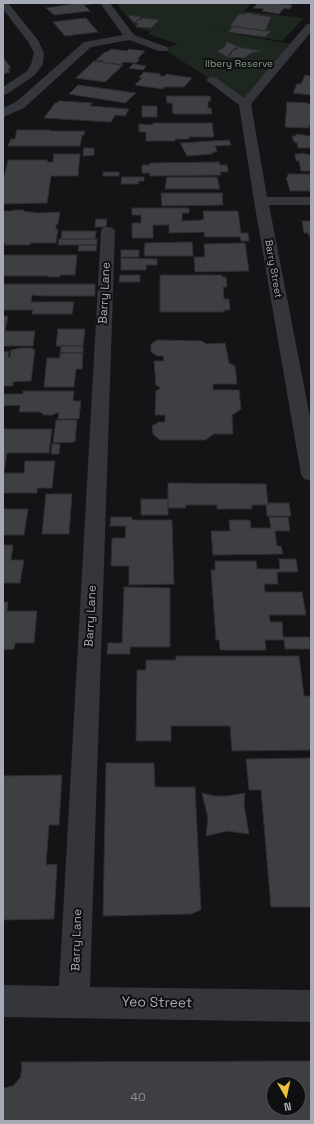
<!DOCTYPE html>
<style>
body{margin:0}
#map{position:relative;width:314px;height:1124px;overflow:hidden;background:#141416;font-family:"Space Grotesk",sans-serif}
canvas{display:block}
.frame{position:absolute;inset:0;border:4px solid #a6aab6;pointer-events:none}
.north{position:absolute;left:266px;top:1076px;width:40px;height:40px;box-sizing:border-box;background:#0f0f11;border:1px solid #4b4d53;border-radius:50%;rotate:171deg;font-size:11px;font-weight:700;line-height:16px;text-align:center;color:#a6aab6}
.north::after{content:'';display:block;margin:auto;width:14px;height:18px;background:#ecc036;clip-path:polygon(50% 0,100% 100%,50% 72%,0 100%)}
</style>
<div id="map">
<canvas width="314" height="1124"></canvas>
<div class="frame"></div>
<div class="north">N</div>
</div>
<script>
const ctx = document.querySelector('canvas').getContext('2d');
ctx.lineJoin = 'round';
function fill(path, color) { ctx.fillStyle = color; ctx.fill(path, 'evenodd'); }
const toPath = rows => new Path2D(rows.map(r => 'M' + r).join(''));
function trace(path, color, width, dash) { ctx.strokeStyle = color; ctx.lineWidth = width; ctx.lineCap = dash ? 'butt' : 'round'; ctx.setLineDash(dash || []); ctx.stroke(path); }
function drawText(font, color, halo, rows, align = 'center') {
  ctx.font = font + ' "Space Grotesk",sans-serif'; ctx.lineWidth = 4; ctx.setLineDash([]); ctx.textBaseline = 'middle'; ctx.strokeStyle = halo; ctx.fillStyle = color; for (const [text, x, y, turn = 0] of rows) {
    ctx.save(); ctx.translate(x, y); ctx.rotate((+turn || 0) * Math.PI / 180); ctx.textAlign = isNaN(turn) ? turn : align; if (halo) ctx.strokeText(text, 0, 0); ctx.fillText(text, 0, 0); ctx.restore();
  }
}
fill(toPath([
 [116,3,251,3,244,11,304,18,282,41,208,29,295,45,245,104,212,80,163,49,178,44,148,34,150,31,136,27]
]), '#1e2620');
const building = toPath([
 [79,3,89,3,91,4,84,5,90,11,54,15,46,8,79,3],
 [258,3,274,3,292,5,290,9,284,8,279,14,262,11,264,9,253,8,258,3],
 [247,13,271,17,265,31,230,26,239,14,246,14,247,13],
 [128,15,141,17,134,23,128,15],
 [86,18,98,32,65,36,53,22,86,18],
 [145,18,159,20,151,28,136,27,138,24,136,22,138,20,145,18],
 [234,26,265,31,271,31,265,37,228,32,234,26],
 [227,42,239,47,235,48,227,57,217,51,225,47,227,42],
 [239,47,248,49,262,51,251,53,244,58,227,57,231,55,232,51,236,50,239,47],
 [111,49,127,51,129,49,145,51,137,59,140,59,136,63,124,62,120,65,102,62,103,61,96,60,105,52,107,52,111,49],
 [3,57,11,68,8,69,10,72,3,74,3,57],
 [94,61,102,62,123,65,105,82,76,78,94,61],
 [133,64,146,66,143,70,129,68,133,64],
 [144,72,161,74,159,76,165,76,166,74,192,78,184,87,164,87,163,89,135,85,142,78,139,77,144,72],
 [305,75,311,76,311,95,293,93,297,84,301,84,305,75],
 [78,85,136,93,125,103,69,94,78,85],
 [166,96,210,96,211,101,208,101,208,108,211,108,212,114,173,114,172,103,167,103,166,96],
 [59,101,92,103,90,106,129,109,125,116,115,115,111,122,44,118,55,103,57,103,59,101],
 [287,102,308,103,308,104,311,104,311,125,309,125,309,128,285,127,287,102],
 [142,106,157,106,157,117,142,117,142,106],
 [153,123,212,123,214,137,189,137,189,139,175,139,175,141,146,141,146,132,139,132,139,124,153,125,153,123],
 [17,130,51,130,51,131,85,131,84,135,82,135,80,146,8,146,11,139,15,139,17,130],
 [296,134,311,136,311,148,298,148,297,143,294,142,292,136,297,136,296,134],
 [229,140,231,145,215,146,217,152,212,152,213,154,187,156,180,143,229,140],
 [84,148,94,148,94,155,83,156,84,148],
 [300,153,311,155,311,171,301,171,299,161,296,161,295,154,301,154,300,153],
 [54,154,80,154,78,176,51,176,47,203,3,204,3,182,8,160,48,160,47,162,53,162,54,154],
 [219,162,220,165,227,165,228,172,220,172,221,175,150,176,150,173,142,173,142,165,150,165,150,163,219,162],
 [103,172,119,172,119,176,103,176,103,172],
 [288,174,310,174,311,193,309,191,290,191,286,177,288,177,288,174],
 [122,177,144,177,144,181,138,181,139,184,121,184,122,177],
 [167,177,217,177,220,189,165,189,167,177],
 [161,193,222,193,223,205,162,206,161,193],
 [132,208,189,208,189,213,182,213,182,221,202,220,202,219,204,219,203,211,238,211,241,233,248,233,249,241,241,241,240,237,205,237,204,232,169,233,169,225,153,225,153,238,132,238,132,223,141,223,141,215,132,215,132,208],
 [13,210,24,210,23,211,38,213,60,212,58,224,56,224,56,229,58,229,56,243,30,243,30,245,5,245,6,243,3,243,3,211,13,211,13,210],
 [96,219,107,219,106,227,95,227,96,219],
 [302,221,311,221,311,241,308,233,304,233,302,221],
 [62,231,96,231,95,239,61,239,62,231],
 [59,239,97,239,97,245,58,245,59,239],
 [192,242,193,256,144,256,145,243,192,242],
 [245,243,249,271,195,272,194,257,205,257,204,244,245,243],
 [79,245,97,245,96,251,78,251,79,245],
 [121,250,139,250,139,257,121,257,121,250],
 [3,255,77,255,75,275,60,275,60,277,48,277,48,276,4,276,3,279,3,255],
 [121,258,157,259,157,265,146,265,146,270,121,270,121,258],
 [120,275,140,275,140,282,119,282,120,275],
 [160,275,222,275,222,277,226,277,227,287,223,287,224,299,229,299,230,310,224,310,224,312,160,312,160,275],
 [3,284,95,284,95,296,43,296,32,295,31,302,74,302,72,314,32,314,33,310,3,310,3,284],
 [3,316,8,316,5,331,35,331,33,346,3,346,3,316],
 [58,329,85,329,83,346,56,346,58,329],
 [157,340,202,341,206,344,225,343,229,363,235,366,237,384,213,384,213,390,239,390,241,409,232,415,233,434,214,434,205,440,160,440,153,434,152,426,159,422,165,422,165,415,155,415,156,391,161,388,156,385,154,361,164,361,163,356,157,356,151,352,151,344,157,340],
 [61,346,83,346,83,353,60,353,61,346],
 [20,348,32,348,35,350,31,381,13,382,13,386,3,386,3,352,9,351,8,357,10,357,11,350,20,348],
 [60,353,83,353,82,369,76,369,74,387,44,387,47,358,60,358,60,353],
 [23,391,74,391,73,401,81,401,79,419,58,419,59,412,52,415,44,415,40,412,19,412,20,405,3,406,4,394,23,394,23,391],
 [56,420,77,420,75,442,53,443,56,420],
 [3,429,52,429,49,453,7,453,4,473,24,473,25,461,55,461,52,488,37,488,37,493,3,493,3,429],
 [52,444,60,444,59,454,51,454,52,444],
 [168,483,266,484,268,505,252,505,252,509,217,509,217,505,186,505,186,508,168,508,168,483],
 [46,494,72,494,69,534,42,534,46,494],
 [141,499,168,499,168,515,141,515,141,499],
 [268,503,289,503,291,516,267,516,266,505,268,505,268,503],
 [3,509,28,509,24,535,3,535,3,509],
 [111,517,132,517,132,520,172,520,174,584,129,585,129,566,111,566,112,538,125,538,126,526,110,526,111,517],
 [269,517,288,517,290,531,275,531,277,546,281,546,283,554,213,555,211,531,230,531,229,520,250,520,251,528,271,528,269,517],
 [3,545,13,545,11,560,24,560,20,583,3,583,3,545],
 [279,559,296,559,298,572,277,572,278,584,264,584,265,592,302,592,306,615,269,615,270,622,282,622,283,637,309,637,311,649,285,649,284,640,265,640,266,650,220,650,219,640,216,640,211,570,215,570,215,561,256,561,257,569,280,569,279,559],
 [124,587,170,588,170,647,130,647,130,654,107,654,108,643,122,643,124,587],
 [3,602,8,602,7,611,37,611,34,643,15,643,14,649,3,650,3,602],
 [176,656,299,656,304,696,311,696,311,750,232,751,230,726,171,726,171,741,136,741,137,670,146,670,146,660,176,660,176,656],
 [311,758,311,907,271,907,261,790,249,790,246,759,311,758],
 [106,763,154,763,155,787,195,787,201,910,191,914,103,916,106,763],
 [62,775,59,825,49,825,46,865,57,864,54,919,3,920,3,776,62,775],
 [202,793,214,796,227,796,245,793,244,805,249,834,227,831,206,836,208,818,202,793],
 [311,1061,311,1121,3,1121,3,1088,13,1086,20,1078,22,1068,21,1062,311,1061],
 [274,1084,298,1084,298,1108,274,1108,274,1084]
]);
fill(building, '#3e3f43');
trace(building, '#2f2e32', 1);
fill(toPath([
 [3,3,8,3,38,40,44,53,43,64,35,75,7,94,3,95,3,87,27,71,31,64,34,53,29,43,3,9,3,3],
 [100,3,110,3,134,35,167,47,168,49,167,51,159,51,129,40,91,47,24,108,3,117,3,108,16,102,84,42,123,35,100,3],
 [311,23,311,32,251,104,267,197,311,197,311,205,269,205,311,422,311,481,304,479,301,474,254,201,239,105,206,80,208,78,212,77,216,78,244,98,307,24,311,23],
 [108,227,113,228,115,231,90,987,311,990,311,1022,3,1017,3,985,59,986,101,231,103,228,108,227]
]), '#35363b');
drawText('10px', '#7ea083', '#0f0f11', [
 ["Ilbery Reserve",239,64]
]);
drawText('10px', '#a6aab6', '#0f0f11', [
 ["Barry Street",273,269,80]
]);
drawText('12px', '#a6aab6', '#0f0f11', [
 ["Barry Lane",105,293,-87],
 ["Barry Lane",91,616,-87],
 ["Barry Lane",77,940,-88]
]);
drawText('12px', '#8c8f99', null, [
 ["40",138,1098]
]);
drawText('14px', '#a6aab6', '#0f0f11', [
 ["Yeo Street",157,1003,1]
]);
</script>
